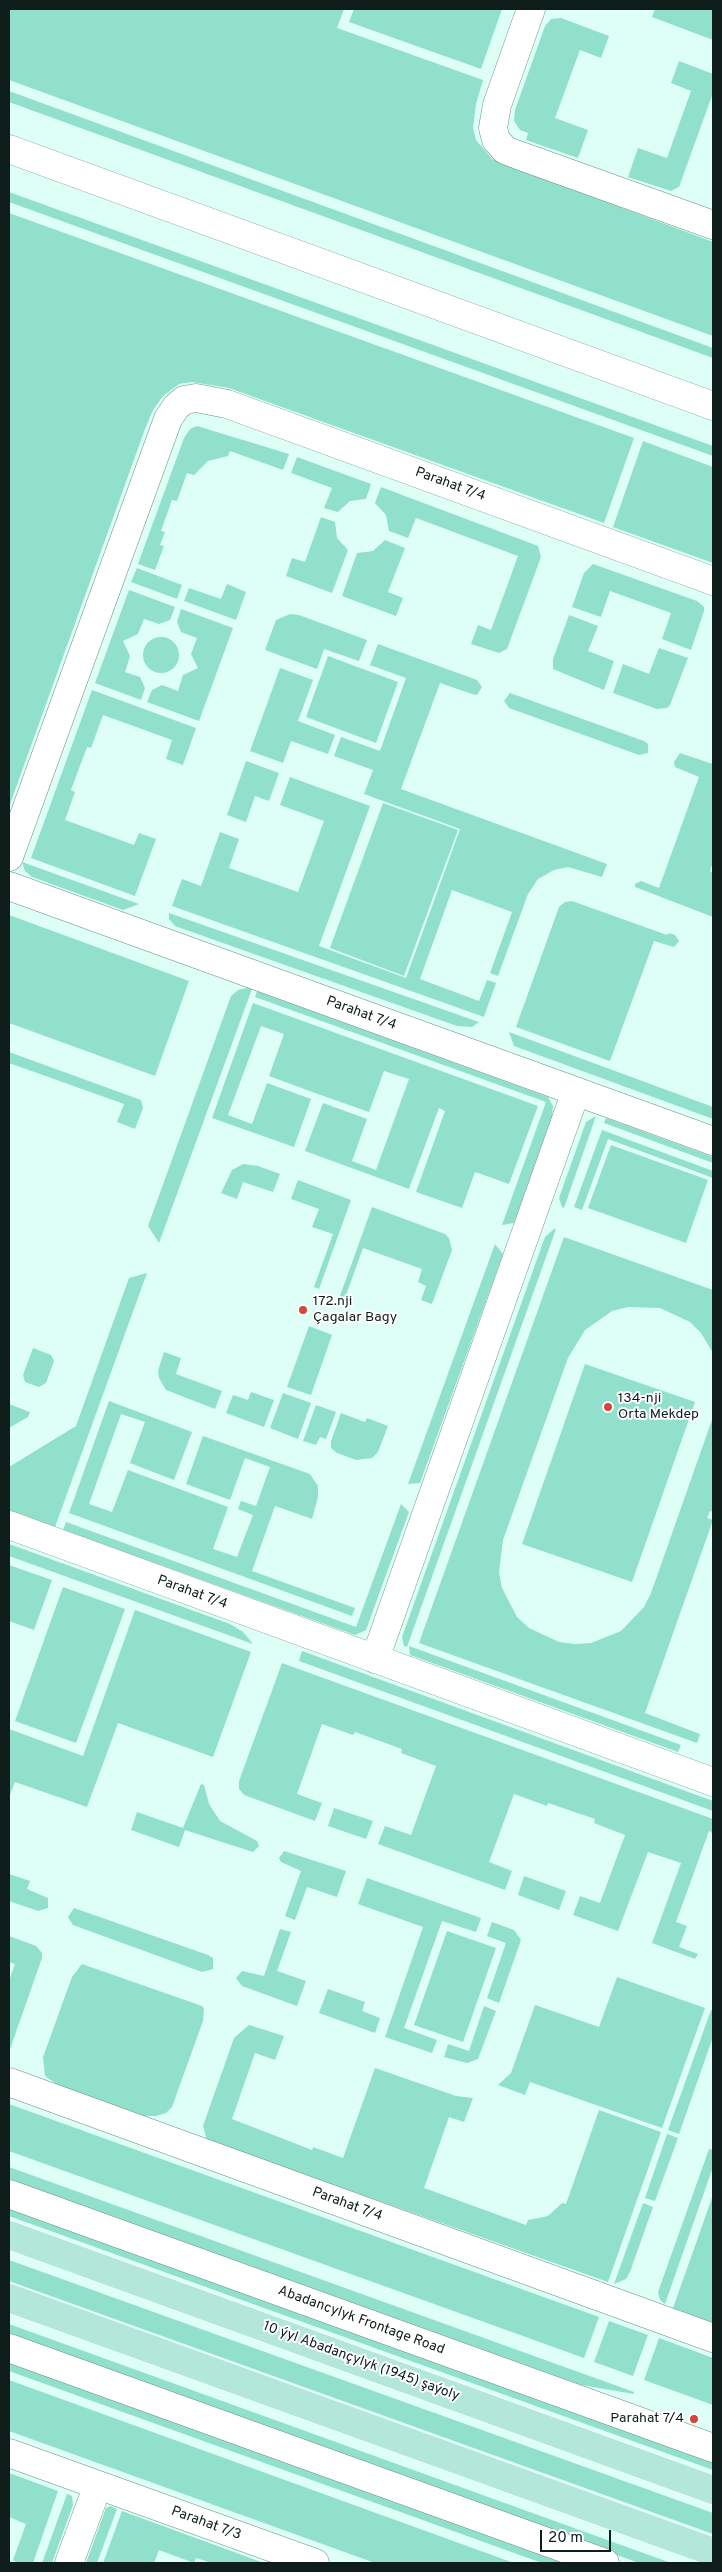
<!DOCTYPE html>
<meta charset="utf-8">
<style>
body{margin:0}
#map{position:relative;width:722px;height:2572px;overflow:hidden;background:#ddfff5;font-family:Overpass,sans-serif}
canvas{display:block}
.frame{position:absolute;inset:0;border:10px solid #0e1d1a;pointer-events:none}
.scale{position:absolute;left:540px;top:2530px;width:71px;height:22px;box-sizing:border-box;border:2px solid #0e1d1a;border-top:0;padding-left:6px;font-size:15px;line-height:18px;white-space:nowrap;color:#0e1d1a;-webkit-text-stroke:4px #fff;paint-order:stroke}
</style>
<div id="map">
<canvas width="722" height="2572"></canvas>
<div class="frame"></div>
<div class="scale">20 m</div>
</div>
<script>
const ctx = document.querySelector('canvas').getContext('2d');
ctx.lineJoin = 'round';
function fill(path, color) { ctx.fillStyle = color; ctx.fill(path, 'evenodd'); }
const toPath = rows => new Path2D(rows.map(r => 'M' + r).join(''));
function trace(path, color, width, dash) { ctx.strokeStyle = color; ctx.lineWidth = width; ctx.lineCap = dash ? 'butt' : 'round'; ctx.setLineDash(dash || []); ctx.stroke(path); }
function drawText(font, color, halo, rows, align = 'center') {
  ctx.font = font + ' Overpass,sans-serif'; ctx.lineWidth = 4; ctx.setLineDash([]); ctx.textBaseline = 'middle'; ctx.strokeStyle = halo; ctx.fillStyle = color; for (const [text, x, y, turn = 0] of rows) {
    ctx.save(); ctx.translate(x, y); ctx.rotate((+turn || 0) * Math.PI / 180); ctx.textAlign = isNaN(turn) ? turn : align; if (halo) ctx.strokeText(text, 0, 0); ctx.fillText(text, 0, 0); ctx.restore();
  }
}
fill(toPath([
 [9,9,344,9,337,28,483,80,476,104,473,128,476,140,492,159,713,242,713,336,9,80],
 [354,9,502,9,481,69,349,22],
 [655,9,713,9,713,40,652,17],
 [561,18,609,36,601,58,580,50,555,118,588,130,578,158,526,140,528,133,520,130,514,121,515,110,545,26,551,19],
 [679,61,713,74,713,93,679,187,671,191,628,177,638,148,667,158,691,91,671,83],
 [9,91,713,348,713,358,9,102],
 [9,192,713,446,713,456,9,202],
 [9,213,634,438,604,523,229,388,192,382,179,384,163,396,153,410,145,429,9,807],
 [197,426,289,454,283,470,230,451,228,456,208,461,194,475,187,473,177,501,172,500,161,531,165,532,160,545,164,546,155,570,138,564,184,438,190,429],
 [643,441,713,467,713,563,613,527],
 [297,457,371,484,366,499,350,501,338,512,324,508,332,488,291,473],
 [381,487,538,546,541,557,507,649,499,653,471,644,478,625,491,630,518,556,416,518,408,538,389,531,386,515,375,503],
 [321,517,335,522,337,538,348,550,332,593,286,576,292,558,305,562],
 [385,540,405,548,388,592,403,598,396,616,342,596,357,553,373,551],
 [593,564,697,601,704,607,704,611,691,650,662,639,671,613,610,591,601,617,572,607,584,573],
 [137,568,182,585,177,599,131,582],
 [227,584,246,592,236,620,184,601,189,588,221,599],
 [129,590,175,607,170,620,159,624,144,619,138,634,123,641,130,656,125,672,140,677,145,688,141,700,95,683],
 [181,609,233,628,199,721,147,702,152,690,162,685,178,691,183,675,198,668,191,654,197,638,181,632,177,622],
 [290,614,299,615,367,640,359,661,324,649,317,669,265,650,276,620],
 [569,615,598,626,588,651,614,661,604,690,553,669,553,659],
 '143 655a18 18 0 1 1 36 0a18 18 0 1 1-36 0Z',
 [378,644,477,680,482,687,477,695,472,694,440,683,401,789,607,864,602,877,568,867,554,870,538,879,528,894,498,976,490,973,512,912,452,890,420,979,479,1001,487,980,496,983,484,1017,172,906,182,879,201,886,220,832,239,839,229,868,298,892,324,821,280,805,290,777,370,806,319,946,406,978,460,829,364,794,373,770,334,756,341,737,380,751,406,678,370,665],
 [659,648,688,658,670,705,667,708,657,709,613,693,623,664,649,674],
 [328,656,398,682,376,743,306,717],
 [280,668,313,680,298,721,335,735,328,754,291,741,283,763,250,751],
 [92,690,196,728,183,765,166,759,172,740,103,715,91,748,87,747,71,790,75,792,65,820,134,845,139,833,156,839,135,896,31,858],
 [510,693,644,741,648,744,648,753,639,755,509,708,504,701],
 [680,753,713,764,713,862,710,871,713,873,713,917,635,887,635,884,641,881,659,888,699,777,675,767,674,762],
 [246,761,279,773,269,801,255,796,246,822,227,815],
 [383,803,458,830,404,976,330,948],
 [22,862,139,904,123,910,32,877,25,871],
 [572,901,667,935,669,933,675,935,679,941,674,947,654,941,610,1061,516,1027,559,907,565,902],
 [169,913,479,1022,472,1027,457,1026,175,926,169,919],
 [9,915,189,981,155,1076,9,1023],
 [247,988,252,989,159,1243,148,1226,231,996,238,990],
 [257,991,548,1097,553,1106,552,1117,514,1223,502,1225,546,1102,255,997],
 [253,1003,538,1106,509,1184,475,1172,462,1208,416,1192,445,1111,439,1108,409,1189,305,1151,323,1103,367,1119,352,1161,376,1170,409,1079,384,1071,369,1112,315,1093,269,1076,284,1034,261,1026,228,1115,252,1124,267,1083,311,1099,294,1147,212,1118],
 [509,1032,713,1107,713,1119,514,1046],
 [9,1052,141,1100,143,1108,135,1129,117,1122,124,1104,9,1063],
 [596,1116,564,1208,562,1207,559,1198,586,1122],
 [606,1118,713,1157,713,1163,604,1123],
 [602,1130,713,1171,713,1178,608,1139,582,1210,574,1207],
 [611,1145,708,1180,686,1243,588,1208],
 [243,1164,258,1166,280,1174,273,1192,243,1182,237,1199,221,1193,232,1170],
 [298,1180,351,1200,319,1289,314,1287,333,1234,312,1227,319,1209,291,1199],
 [372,1207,445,1234,449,1238,452,1250,432,1304,421,1300,426,1286,418,1282,422,1269,363,1248,345,1298,340,1296],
 [554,1229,556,1229,407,1647,404,1646,402,1637,545,1237],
 [564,1237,713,1290,713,1353,701,1333,690,1322,660,1308,628,1307,612,1311,585,1330,568,1358,503,1540,499,1572,502,1588,517,1617,529,1628,559,1642,575,1644,591,1643,621,1631,644,1607,651,1593,713,1417,713,1512,710,1511,707,1518,713,1520,645,1713,700,1734,697,1743,419,1643],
 [495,1244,503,1254,420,1483,408,1484],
 [147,1273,55,1527,9,1510,9,1467,76,1426,129,1278],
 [309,1326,332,1335,311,1395,287,1387],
 [33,1348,51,1355,54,1361,46,1383,39,1387,25,1382,23,1375],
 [164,1352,181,1358,176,1374,222,1391,215,1409,166,1390,159,1378,158,1371],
 [585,1364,695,1402,632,1582,522,1544],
 [251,1392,274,1400,264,1427,226,1413,233,1395,248,1400],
 [283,1393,311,1403,298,1439,270,1428],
 [109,1401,192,1432,174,1480,130,1463,145,1422,121,1414,89,1504,112,1512,128,1470,228,1507,213,1549,237,1557,253,1515,238,1509,241,1501,256,1506,270,1467,245,1458,230,1500,186,1484,203,1436,310,1474,318,1486,318,1497,312,1519,275,1506,252,1571,355,1608,352,1616,69,1513],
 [9,1404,30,1412,28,1417,9,1428],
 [316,1405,336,1412,326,1439,320,1437,316,1445,303,1441],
 [341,1413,365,1422,367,1418,388,1426,378,1452,372,1458,356,1460,337,1453,331,1448,331,1441],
 [401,1504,409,1512,366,1630,355,1635,63,1530,66,1522,356,1627],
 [9,1544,230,1624,243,1632,253,1644,9,1556],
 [9,1565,52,1580,34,1630,9,1621],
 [63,1587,125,1609,76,1743,15,1721],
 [135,1610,251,1652,213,1757,118,1723,87,1807,15,1782,9,1797,9,1729,83,1756],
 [409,1646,681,1745,678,1752,410,1655],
 [302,1651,713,1801,713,1811,299,1661],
 [282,1663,713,1819,713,1833,709,1831,676,1922,687,1926,679,1947,698,1954,695,1959,652,1943,681,1863,648,1852,618,1931,573,1915,580,1896,600,1903,625,1835,594,1823,595,1819,548,1803,547,1806,514,1794,489,1862,512,1871,505,1890,378,1844,385,1826,411,1835,436,1766,401,1753,402,1749,355,1732,353,1735,322,1724,297,1794,322,1803,315,1821,244,1795,239,1789,239,1781],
 [201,1784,204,1785,209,1804,220,1821,257,1841,259,1846,253,1852,185,1830,179,1847,131,1830,137,1812,183,1828],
 [334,1808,373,1821,366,1839,328,1826],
 [284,1851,346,1871,337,1897,307,1887,295,1920,285,1916,301,1871,281,1862,279,1858],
 [9,1874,30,1881,27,1889,48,1898,48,1908,38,1911,9,1901],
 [524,1876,566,1891,559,1910,518,1895],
 [367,1878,481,1918,476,1932,442,1921,404,2028,437,2040,432,2053,385,2037,423,1927,358,1904],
 [74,1908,208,1955,213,1958,213,1969,202,1972,73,1925,68,1917],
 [492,1922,514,1930,521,1940,499,2003,487,1998,506,1943,487,1936],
 [280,1929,291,1932,277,1971,306,1981,297,2006,242,1986,236,1978,242,1971,264,1976],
 [447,1931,496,1948,463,2042,414,2025],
 [9,1936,36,1946,42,1953,42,1958,9,2052,9,1981,15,1964,9,1962],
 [82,1964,202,2006,204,2009,203,2021,172,2107,166,2113,156,2116,144,2116,58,2085,45,2076,43,2057,72,1977],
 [617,1977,705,2008,662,2128,530,2082,525,2095,498,2085,511,2073,535,2005,599,2027],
 [328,1989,365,2002,362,2011,380,2018,375,2033,319,2013],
 [484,2006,496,2011,478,2059,467,2063,444,2057,448,2044,469,2051],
 [711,2010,713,2011,713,2037,679,2134,668,2130],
 [249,2025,284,2036,275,2060,255,2053,232,2119,312,2150,313,2147,343,2158,375,2068,456,2096,473,2098,464,2122,449,2117,424,2188,526,2225,528,2220,548,2216,562,2203,566,2204,599,2110,661,2132,608,2282,207,2140,203,2126,234,2038],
 [9,2104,599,2317,584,2358,9,2151],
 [667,2134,678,2138,655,2201,645,2198],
 [709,2149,713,2150,713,2167,665,2304,660,2300,658,2292],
 [9,2167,634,2392,634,2394,581,2385,9,2179],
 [713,2195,713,2323,673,2308],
 [643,2203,653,2207,630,2272,626,2279,614,2284],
 [9,2206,713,2460,713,2470,9,2216],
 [9,2260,713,2513,713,2534,9,2281],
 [609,2321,648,2335,633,2376,594,2362],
 [9,2324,671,2563,639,2563,9,2336],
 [659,2338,713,2358,713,2405,644,2380],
 [9,2361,571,2563,542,2563,9,2371],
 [9,2380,227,2459,514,2563,375,2563,9,2431],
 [9,2473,58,2491,33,2563,17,2563,13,2560,26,2524,9,2517],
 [67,2494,72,2496,73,2505,52,2563,42,2563],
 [110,2506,117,2509,97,2563,86,2563,106,2508],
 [122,2511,264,2563,212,2563,196,2558,194,2563,159,2550,154,2563,103,2563]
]), '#90e0cc');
const minor = toPath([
 [531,9,497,105,493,128,496,140,505,150,518,155,713,225],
 [9,149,713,406],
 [9,857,168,419,176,407,184,400,196,398,227,404,713,581],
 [9,886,713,1141],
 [9,1525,713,1782],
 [375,1659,576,1091],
 [9,2082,713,2338],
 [9,2194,713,2448],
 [9,2348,605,2563],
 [9,2453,315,2563],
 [69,2563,98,2485]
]);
const major = toPath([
 [9,2235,713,2490],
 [9,2298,713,2552]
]);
trace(minor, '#6a9187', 29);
trace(major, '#fff', 29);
trace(minor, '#fff', 28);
trace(major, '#b2e7da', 28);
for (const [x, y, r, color] of [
 [303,1310,5,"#d3453d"],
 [608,1407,5,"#d3453d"],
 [694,2419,5,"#d3453d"]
]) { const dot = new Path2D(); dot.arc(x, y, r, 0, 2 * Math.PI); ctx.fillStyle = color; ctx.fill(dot); trace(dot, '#fff', 2); }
drawText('14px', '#0e1d1a', '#fff', [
 ["Parahat 7/4",450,485,20],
 ["Parahat 7/4",361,1014,20],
 ["Parahat 7/4",192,1593,20],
 ["Parahat 7/4",347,2205,20],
 ["Abadancylyk Frontage Road",361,2321,20],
 ["10 ýyl Abadançylyk (1945) şaýoly",361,2362,20],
 ["Parahat 7/3",206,2524,20]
]);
drawText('14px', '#0e1d1a', '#fff', [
 ["172.nji",313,1302],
 ["Çagalar Bagy",313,1318],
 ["134-nji",618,1399],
 ["Orta Mekdep",618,1415],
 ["Parahat 7/4",684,2419,"right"]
], 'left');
</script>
